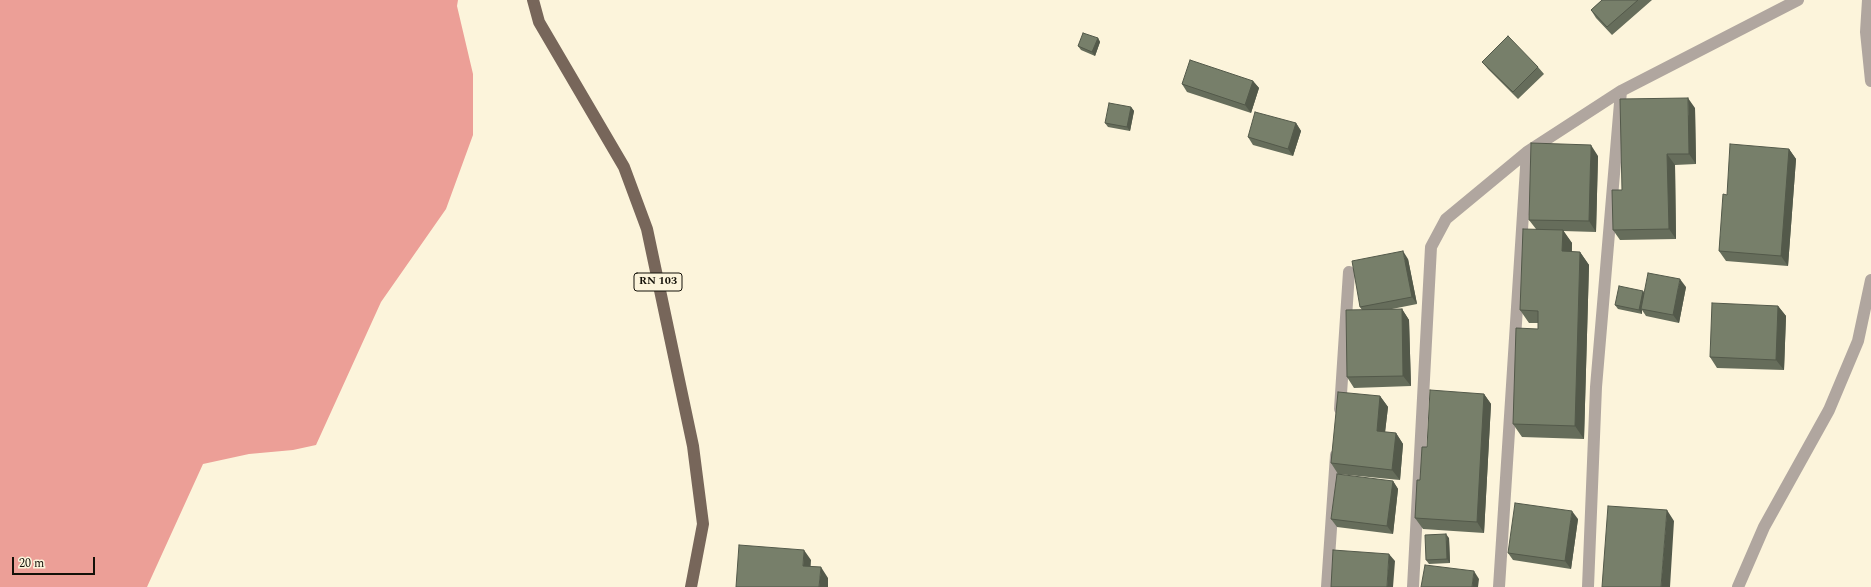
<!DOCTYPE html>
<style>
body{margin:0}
#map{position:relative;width:1871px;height:587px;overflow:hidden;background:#fcf4db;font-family:Spectral,serif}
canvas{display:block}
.scale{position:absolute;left:12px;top:557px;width:83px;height:18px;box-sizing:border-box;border:2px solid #131008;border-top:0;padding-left:5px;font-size:12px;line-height:14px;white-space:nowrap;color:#131008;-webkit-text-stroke:3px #fcf4db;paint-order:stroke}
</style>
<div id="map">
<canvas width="1871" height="587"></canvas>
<div class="scale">20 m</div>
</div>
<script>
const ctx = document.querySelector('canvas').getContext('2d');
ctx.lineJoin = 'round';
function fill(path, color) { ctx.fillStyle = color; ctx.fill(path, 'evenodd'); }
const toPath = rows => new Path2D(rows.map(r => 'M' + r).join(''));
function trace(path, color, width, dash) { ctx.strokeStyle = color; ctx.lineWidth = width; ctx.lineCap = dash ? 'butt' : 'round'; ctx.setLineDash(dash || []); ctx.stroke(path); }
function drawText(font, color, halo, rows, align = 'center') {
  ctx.font = font + ' Spectral,serif'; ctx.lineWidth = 3; ctx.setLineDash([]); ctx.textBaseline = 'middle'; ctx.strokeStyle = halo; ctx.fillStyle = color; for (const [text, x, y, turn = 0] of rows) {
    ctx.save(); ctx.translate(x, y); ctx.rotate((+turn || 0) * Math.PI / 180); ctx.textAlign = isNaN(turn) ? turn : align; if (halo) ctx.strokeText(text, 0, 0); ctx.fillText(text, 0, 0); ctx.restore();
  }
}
fill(toPath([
 [0,0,458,0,457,6,473,74,473,135,446,209,381,302,316,445,293,450,249,454,203,464,147,587,0,587]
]), '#ec9f97');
trace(toPath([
 [1340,409,1349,272],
 [1327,587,1336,455],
 [1413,587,1431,247,1446,219,1527,152,1621,91,1798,0],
 [1499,587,1527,152],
 [1588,587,1596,387,1621,91]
]), '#b0a69f', 12);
trace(toPath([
 [1868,0,1866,32,1871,81],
 [1738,587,1764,527,1829,410,1858,341,1871,280]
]), '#b0a69f', 12);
trace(toPath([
 [533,0,539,22,624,167,647,229,693,446,703,524,691,587]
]), '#77665a', 12);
fill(toPath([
 [1602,0,1652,0,1612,35,1596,18,1591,10],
 [1098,38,1100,42,1095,56,1081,50,1078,46],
 [1482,62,1538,67,1544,74,1518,99,1488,69],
 [1253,81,1259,88,1251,113,1187,92,1182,84],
 [1131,107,1134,111,1130,131,1108,127,1105,123],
 [1695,108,1696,164,1675,165,1676,239,1620,240,1613,230,1622,190],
 [1296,123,1301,131,1293,156,1253,145,1248,137],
 [1789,149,1796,159,1788,266,1726,261,1719,251,1727,195],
 [1598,156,1596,232,1563,231,1572,243,1572,252,1580,252,1589,265,1584,439,1522,437,1513,424,1538,329,1538,323,1529,323,1520,310,1536,229,1529,220],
 [1408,259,1417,304,1392,309,1402,309,1409,320,1411,386,1354,388,1347,377,1362,310,1360,307],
 [1686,287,1679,323,1646,316,1642,310,1642,314,1618,309,1615,305,1643,291,1644,293],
 [1778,306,1786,316,1784,370,1717,368,1710,357],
 [1484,394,1491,404,1484,533,1423,529,1415,518,1420,480,1427,447],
 [1380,396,1388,407,1385,432,1396,433,1403,444,1400,480,1338,474,1331,463],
 [1393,481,1398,489,1393,534,1337,527,1331,519],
 [1578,519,1571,569,1513,560,1508,553],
 [1449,538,1450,563,1429,564,1426,560]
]), '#666d5b');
fill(toPath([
 [1098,38,1100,42,1095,56,1092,52],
 [1253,81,1259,88,1251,113,1245,105],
 [1688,98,1695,108,1696,164,1689,154],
 [1131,107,1134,111,1130,131,1127,127],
 [1296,123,1301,131,1293,156,1288,149],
 [1591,145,1598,156,1596,232,1589,221],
 [1789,149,1796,159,1788,266,1781,256],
 [1667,154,1675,165,1676,239,1669,229],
 [1563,230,1572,243,1571,264,1562,251],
 [1403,251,1408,259,1417,304,1412,297],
 [1580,252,1589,265,1584,439,1575,426],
 [1680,279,1686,287,1679,323,1673,315],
 [1643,291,1645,295,1641,309,1642,310,1642,314,1639,310],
 [1778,306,1786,316,1784,370,1776,360],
 [1402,309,1409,320,1411,386,1403,376],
 [1484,394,1491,404,1484,533,1477,522],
 [1380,396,1388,407,1384,441,1377,431],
 [1396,433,1403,444,1400,480,1392,470],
 [1393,481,1398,489,1393,534,1387,526],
 [1667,510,1674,521,1670,587,1661,587],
 [1572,511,1578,519,1571,569,1565,561],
 [1446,534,1449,538,1450,563,1447,559],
 [804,550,811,560,810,577,803,566],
 [1389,554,1395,561,1393,587,1387,587],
 [821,567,828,578,828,587,819,587],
 [1474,571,1479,579,1478,587,1472,587]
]), '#53594a');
const building = toPath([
 [1602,0,1638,0,1607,27,1591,10,1602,0],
 [1083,33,1098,38,1092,52,1078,46,1083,33],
 [1508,36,1538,67,1513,92,1482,62,1508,36],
 [1190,60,1253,81,1245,105,1182,84,1190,60],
 [1688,98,1689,154,1667,154,1669,229,1613,230,1612,190,1622,190,1620,99,1688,98],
 [1109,103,1131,107,1127,127,1105,123,1109,103],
 [1255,112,1296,123,1288,149,1248,137,1255,112],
 [1531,143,1591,145,1589,221,1529,220,1531,143],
 [1730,144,1789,149,1781,256,1719,251,1723,194,1727,195,1730,144],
 [1523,229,1563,230,1562,251,1580,252,1575,426,1513,424,1516,328,1538,329,1538,311,1520,310,1523,229],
 [1403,251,1412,297,1360,307,1352,261,1403,251],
 [1648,273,1680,279,1673,315,1641,309,1648,273],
 [1619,286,1643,291,1639,310,1615,305,1619,286],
 [1712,303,1778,306,1776,360,1710,357,1712,303],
 [1402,309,1403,376,1347,377,1346,310,1402,309],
 [1430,390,1484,394,1477,522,1415,518,1417,480,1420,480,1422,447,1427,447,1430,390],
 [1338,392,1380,396,1377,431,1396,433,1392,470,1331,463,1338,392],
 [1337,474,1393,481,1387,526,1331,519,1337,474],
 [1515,503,1572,511,1565,561,1508,553,1515,503],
 [1608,506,1667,510,1661,587,1602,587,1608,506],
 [1446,534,1447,559,1426,560,1425,535,1446,534],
 [739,545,804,550,803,566,821,567,819,587,736,587,739,545],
 [1333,550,1389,554,1387,587,1331,587,1333,550],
 [1425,565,1474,571,1472,587,1421,587,1425,565]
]);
fill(building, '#777f6a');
trace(building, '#53594a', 1);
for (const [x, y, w] of [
 [658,282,48]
]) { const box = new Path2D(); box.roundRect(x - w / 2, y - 9, w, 18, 3); ctx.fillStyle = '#fcf4db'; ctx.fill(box); trace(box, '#131008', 1); }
drawText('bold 11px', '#131008', null, [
 ["RN 103",658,282]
]);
</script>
